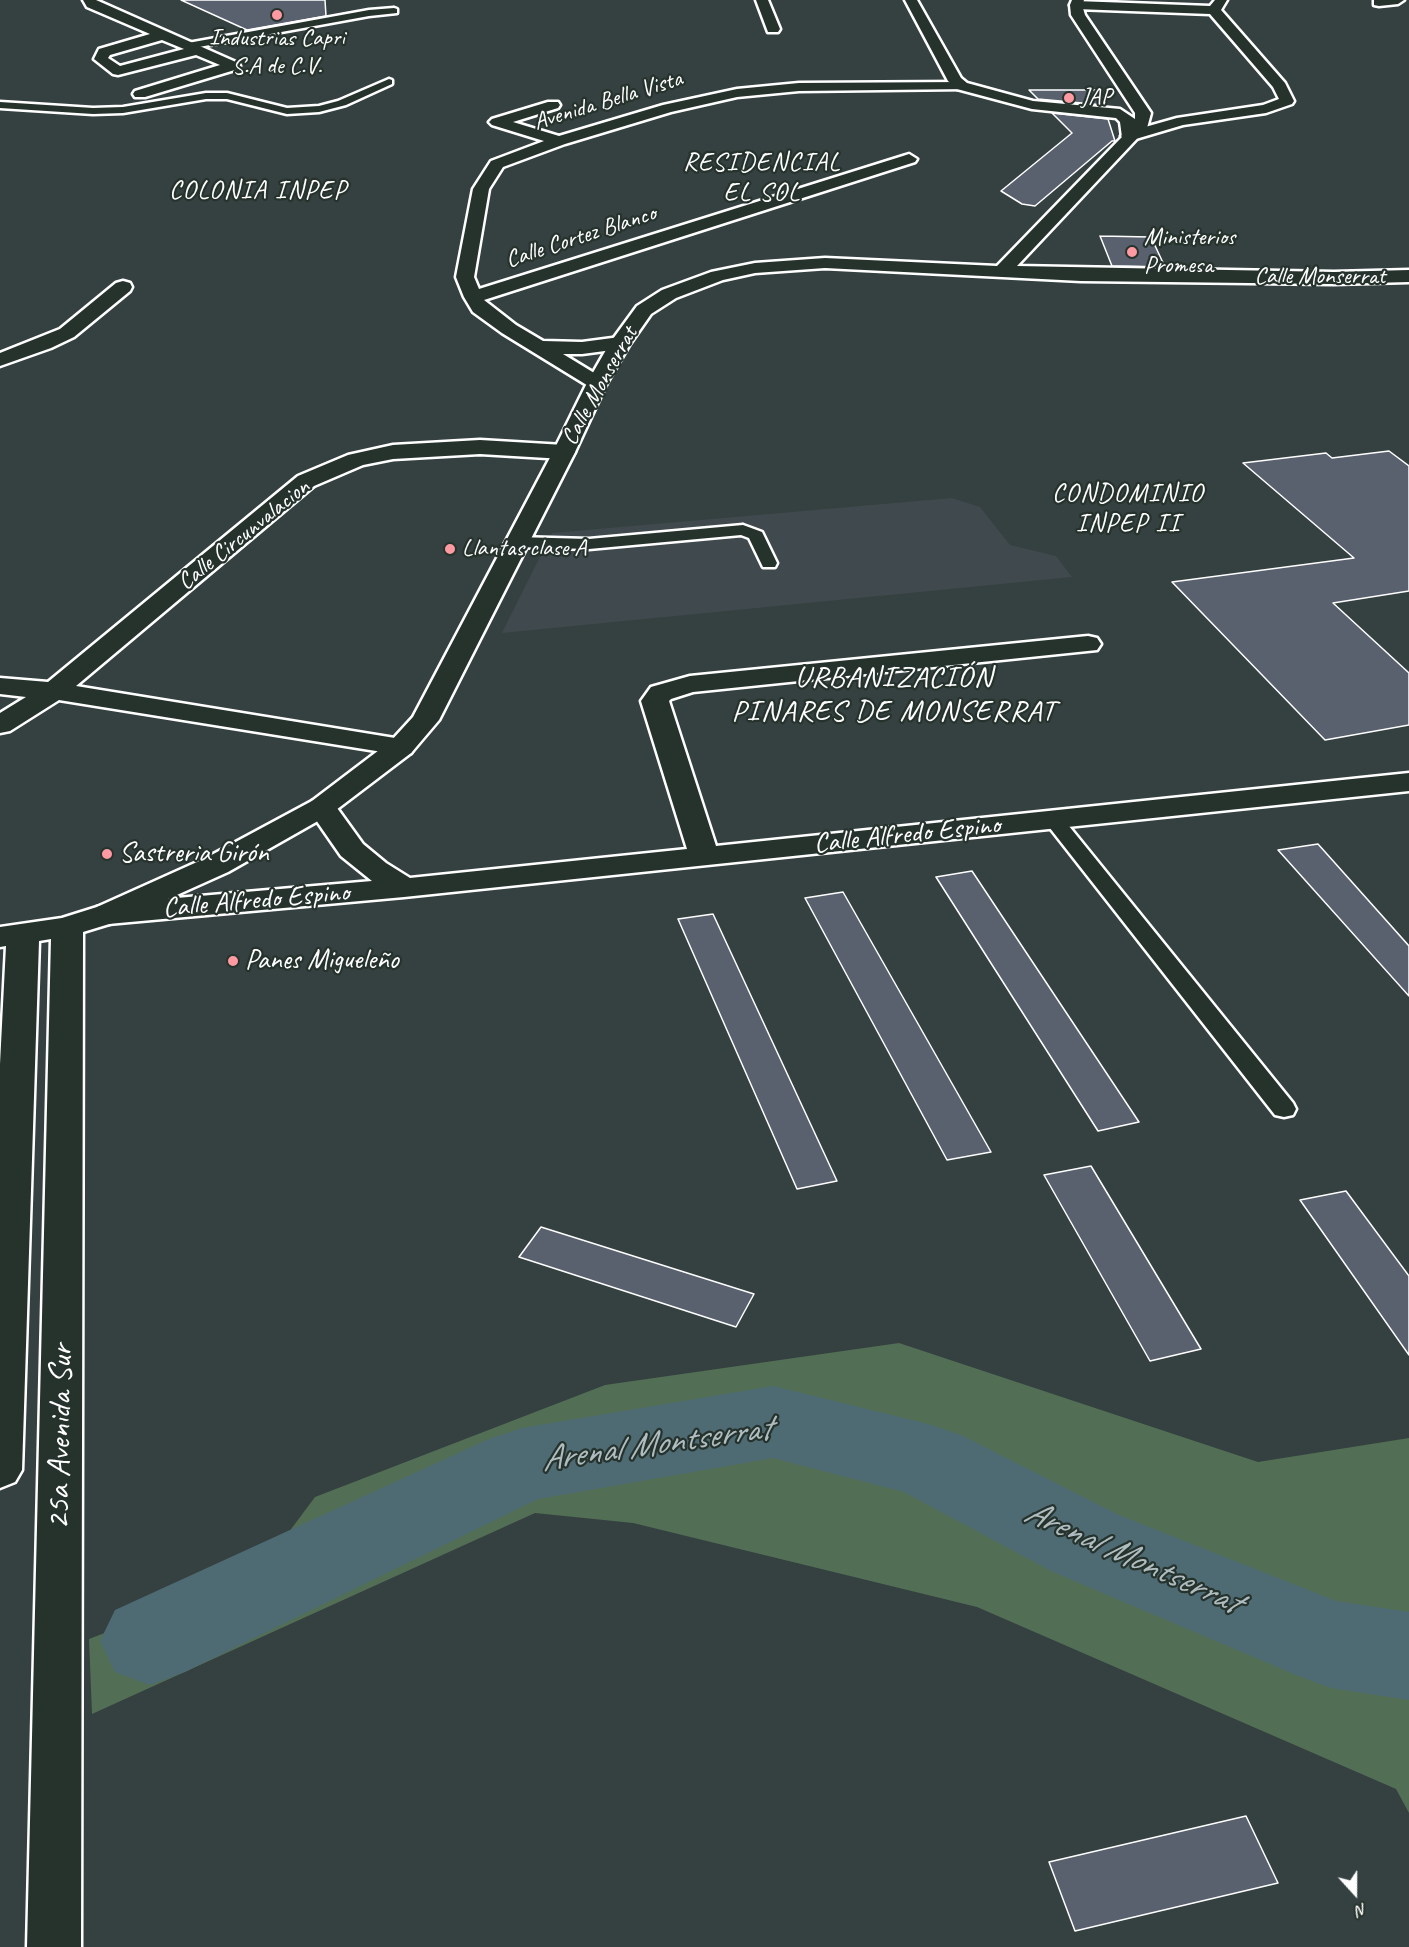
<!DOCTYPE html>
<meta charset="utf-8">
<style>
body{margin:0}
#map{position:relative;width:1409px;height:1947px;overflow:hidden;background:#354040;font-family:Caveat,sans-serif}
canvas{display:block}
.north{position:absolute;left:1325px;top:1863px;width:60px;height:60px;-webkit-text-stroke:4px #26332d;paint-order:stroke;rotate:159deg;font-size:16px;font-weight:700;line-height:24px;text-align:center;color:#fff}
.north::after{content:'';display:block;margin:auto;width:21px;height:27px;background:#fff;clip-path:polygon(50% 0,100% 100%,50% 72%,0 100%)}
</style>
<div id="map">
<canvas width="1409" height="1947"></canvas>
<div class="north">N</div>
</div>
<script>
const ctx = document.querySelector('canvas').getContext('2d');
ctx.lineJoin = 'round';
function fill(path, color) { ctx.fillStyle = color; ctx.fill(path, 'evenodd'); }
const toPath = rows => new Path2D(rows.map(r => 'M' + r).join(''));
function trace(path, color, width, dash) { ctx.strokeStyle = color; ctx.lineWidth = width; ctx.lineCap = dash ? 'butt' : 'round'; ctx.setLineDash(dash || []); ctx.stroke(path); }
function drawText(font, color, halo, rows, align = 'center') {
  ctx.font = font + ' Caveat,sans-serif'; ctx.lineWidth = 4.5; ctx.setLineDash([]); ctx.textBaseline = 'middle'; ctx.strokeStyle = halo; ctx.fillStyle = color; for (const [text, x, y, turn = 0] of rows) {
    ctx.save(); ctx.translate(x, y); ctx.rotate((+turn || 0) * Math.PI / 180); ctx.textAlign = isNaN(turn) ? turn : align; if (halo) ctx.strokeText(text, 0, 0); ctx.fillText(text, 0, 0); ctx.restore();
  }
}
fill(toPath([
 [952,498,980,507,1010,545,1056,556,1072,577,502,633,552,533]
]), '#404a4e');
fill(toPath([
 [899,1343,1258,1462,1409,1438,1409,1813,1396,1789,977,1607,633,1523,535,1513,92,1714,89,1639,232,1584,277,1548,315,1497,605,1385]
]), '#526e55');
fill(toPath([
 [773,1386,928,1424,961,1435,1119,1515,1336,1601,1409,1612,1409,1700,1331,1688,1296,1675,1051,1571,904,1492,773,1458,538,1499,185,1672,150,1685,115,1672,100,1641,115,1610,489,1439,522,1428,773,1386]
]), '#4e6b74');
const building = toPath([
 [181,0,325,0,326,16,247,30,181,0],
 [1029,90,1100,90,1104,105,1038,99,1029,90],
 [1052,113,1108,119,1115,141,1112,141,1035,206,1022,204,1001,191,1072,133,1052,113],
 [1100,236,1151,237,1165,267,1112,266,1100,236],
 [1389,451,1409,466,1409,591,1333,603,1409,673,1409,725,1325,740,1172,582,1354,558,1243,463,1326,453,1332,458,1389,451],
 [1318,844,1409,946,1409,996,1278,850,1318,844],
 [972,871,1139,1122,1098,1131,936,877,972,871],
 [843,892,991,1152,947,1160,805,898,843,892],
 [713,914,837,1181,797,1189,678,919,713,914],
 [1091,1166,1201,1349,1150,1361,1044,1175,1091,1166],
 [1346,1191,1409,1276,1409,1355,1300,1200,1346,1191],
 [541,1227,754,1294,736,1327,519,1257,541,1227],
 [1246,1816,1278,1883,1075,1931,1049,1862,1246,1816]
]);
fill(building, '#59606e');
trace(building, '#fff', 1.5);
const service = toPath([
 [394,8,397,9,397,13,369,16,188,49,183,46,188,43,369,10,394,8],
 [389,79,392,80,392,84,346,105,319,112,287,114,227,99,206,99,123,113,93,114,0,108,0,102,93,108,123,107,206,93,227,93,287,108,319,106,338,101,389,79],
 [743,525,762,532,777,563,775,567,763,567,749,538,741,535,589,549,516,547,508,542,516,537,589,539,743,525],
 [1053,813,1060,815,1293,1103,1296,1109,1293,1115,1284,1117,1275,1115,1046,823,1043,819,1046,815,1053,813]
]);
const minor = toPath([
 [83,0,96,0,238,63,240,66,238,69,145,97,135,97,133,94,135,91,220,65,196,55,118,75,113,74,94,59,99,49,150,34,87,7,83,0],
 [162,40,184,49,120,66,108,58,110,55,162,40],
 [756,0,768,0,780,29,778,32,768,32,756,0],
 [1215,0,1227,0,1221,10,1285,83,1294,101,1292,104,1266,113,1183,125,1129,141,1124,139,1121,136,1124,133,1177,118,1263,105,1279,99,1273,87,1210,14,1076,9,1070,5,1076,1,1210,6,1215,0],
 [1374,0,1404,0,1398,4,1379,6,1374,5,1374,0],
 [962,82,969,86,967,89,799,91,737,97,671,112,565,144,503,167,489,189,474,277,479,289,903,156,909,154,917,159,915,162,484,300,516,325,543,341,582,342,620,337,627,339,630,343,627,347,620,349,582,354,563,354,604,379,607,383,604,387,597,389,590,387,502,333,473,312,464,297,456,277,473,189,491,161,544,141,492,125,489,122,492,119,548,102,558,102,560,105,558,108,513,122,559,136,663,105,737,89,799,83,962,82],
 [123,281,130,283,132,287,130,291,74,337,51,348,0,366,0,353,60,329,116,283,123,281],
 [480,440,564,445,572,447,575,452,572,457,564,459,480,454,393,459,363,465,314,486,76,686,401,739,411,741,415,747,411,753,401,755,59,700,10,731,0,733,0,713,26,697,0,694,0,678,48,682,298,476,348,455,393,445,480,440],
 [1088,636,1097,638,1101,644,1097,650,693,692,671,699,669,701,716,846,1409,773,1409,791,404,897,108,924,97,921,92,914,97,907,108,904,372,881,341,856,307,807,312,801,322,798,332,801,363,844,386,863,410,878,687,849,641,701,651,687,690,676,1088,636]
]);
const tertiary = toPath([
 [905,0,917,0,961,78,967,83,1033,101,1120,109,1135,119,1135,113,1071,15,1070,5,1072,0,1084,0,1082,5,1085,15,1151,113,1147,128,1017,266,1334,272,1409,270,1409,282,1334,284,1081,281,825,268,755,273,723,280,676,298,651,314,630,344,607,383,575,452,439,720,411,753,332,813,228,872,119,921,83,932,81,1947,27,1947,51,939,39,941,22,1470,15,1482,0,1488,0,1064,6,946,0,947,0,927,62,918,97,907,206,858,312,801,391,741,413,717,553,452,587,383,610,343,637,306,662,290,711,272,755,263,825,258,997,266,1122,137,1120,122,1116,118,1032,109,957,89,948,81,905,0]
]);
trace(service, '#fff', 5);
trace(minor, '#fff', 5);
trace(tertiary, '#fff', 5);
fill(service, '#26332d');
fill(minor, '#26332d');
fill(tertiary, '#26332d');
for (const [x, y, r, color] of [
 [277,15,6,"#ff9aa2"],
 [1069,98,6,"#ff9aa2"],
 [1132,252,6,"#ff9aa2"],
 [450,549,6,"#ff9aa2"],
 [107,854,6,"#ff9aa2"],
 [233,961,6,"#ff9aa2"]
]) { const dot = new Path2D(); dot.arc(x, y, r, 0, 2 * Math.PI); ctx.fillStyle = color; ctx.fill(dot); trace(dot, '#26332d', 2); }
drawText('24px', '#fff', '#26332d', [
 ["Industrias Capri",277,39,"center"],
 ["S.A de C.V.",277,67,"center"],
 ["JAP",1081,98],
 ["Ministerios",1144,238],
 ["Promesa",1144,266],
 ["Llantas clase A",462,549]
], 'left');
drawText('24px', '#fff', '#26332d', [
 ["Avenida Bella Vista",608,101,-17],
 ["Calle Cortez Blanco",581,237,-18],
 ["Calle Monserrat",1320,277],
 ["Calle Monserrat",600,386,-61],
 ["Calle Circunvalacion",244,535,-39]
]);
ctx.letterSpacing = '1.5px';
drawText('26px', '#fff', '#26332d', [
 ["RESIDENCIAL",762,163],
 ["EL SOL",762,193],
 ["COLONIA INPEP",258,191],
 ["CONDOMINIO",1128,494],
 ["INPEP II",1128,524]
]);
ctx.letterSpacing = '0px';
drawText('28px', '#fff', '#26332d', [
 ["Calle Alfredo Espino",907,835,-6],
 ["Calle Alfredo Espino",256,901,-5]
]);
drawText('28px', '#fff', '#26332d', [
 ["Sastreria Girón",119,854],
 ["Panes Migueleño",245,961]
], 'left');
ctx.letterSpacing = '1.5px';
drawText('30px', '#fff', '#26332d', [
 ["URBANIZACIÓN",894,678],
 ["PINARES DE MONSERRAT",894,712]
]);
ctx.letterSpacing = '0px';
drawText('33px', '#fff', '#26332d', [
 ["25a Avenida Sur",61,1437,-89]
]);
drawText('italic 36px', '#afbcc0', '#26332d', [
 ["Arenal Montserrat",656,1445,-8],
 ["Arenal Montserrat",1132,1558,24]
]);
</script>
